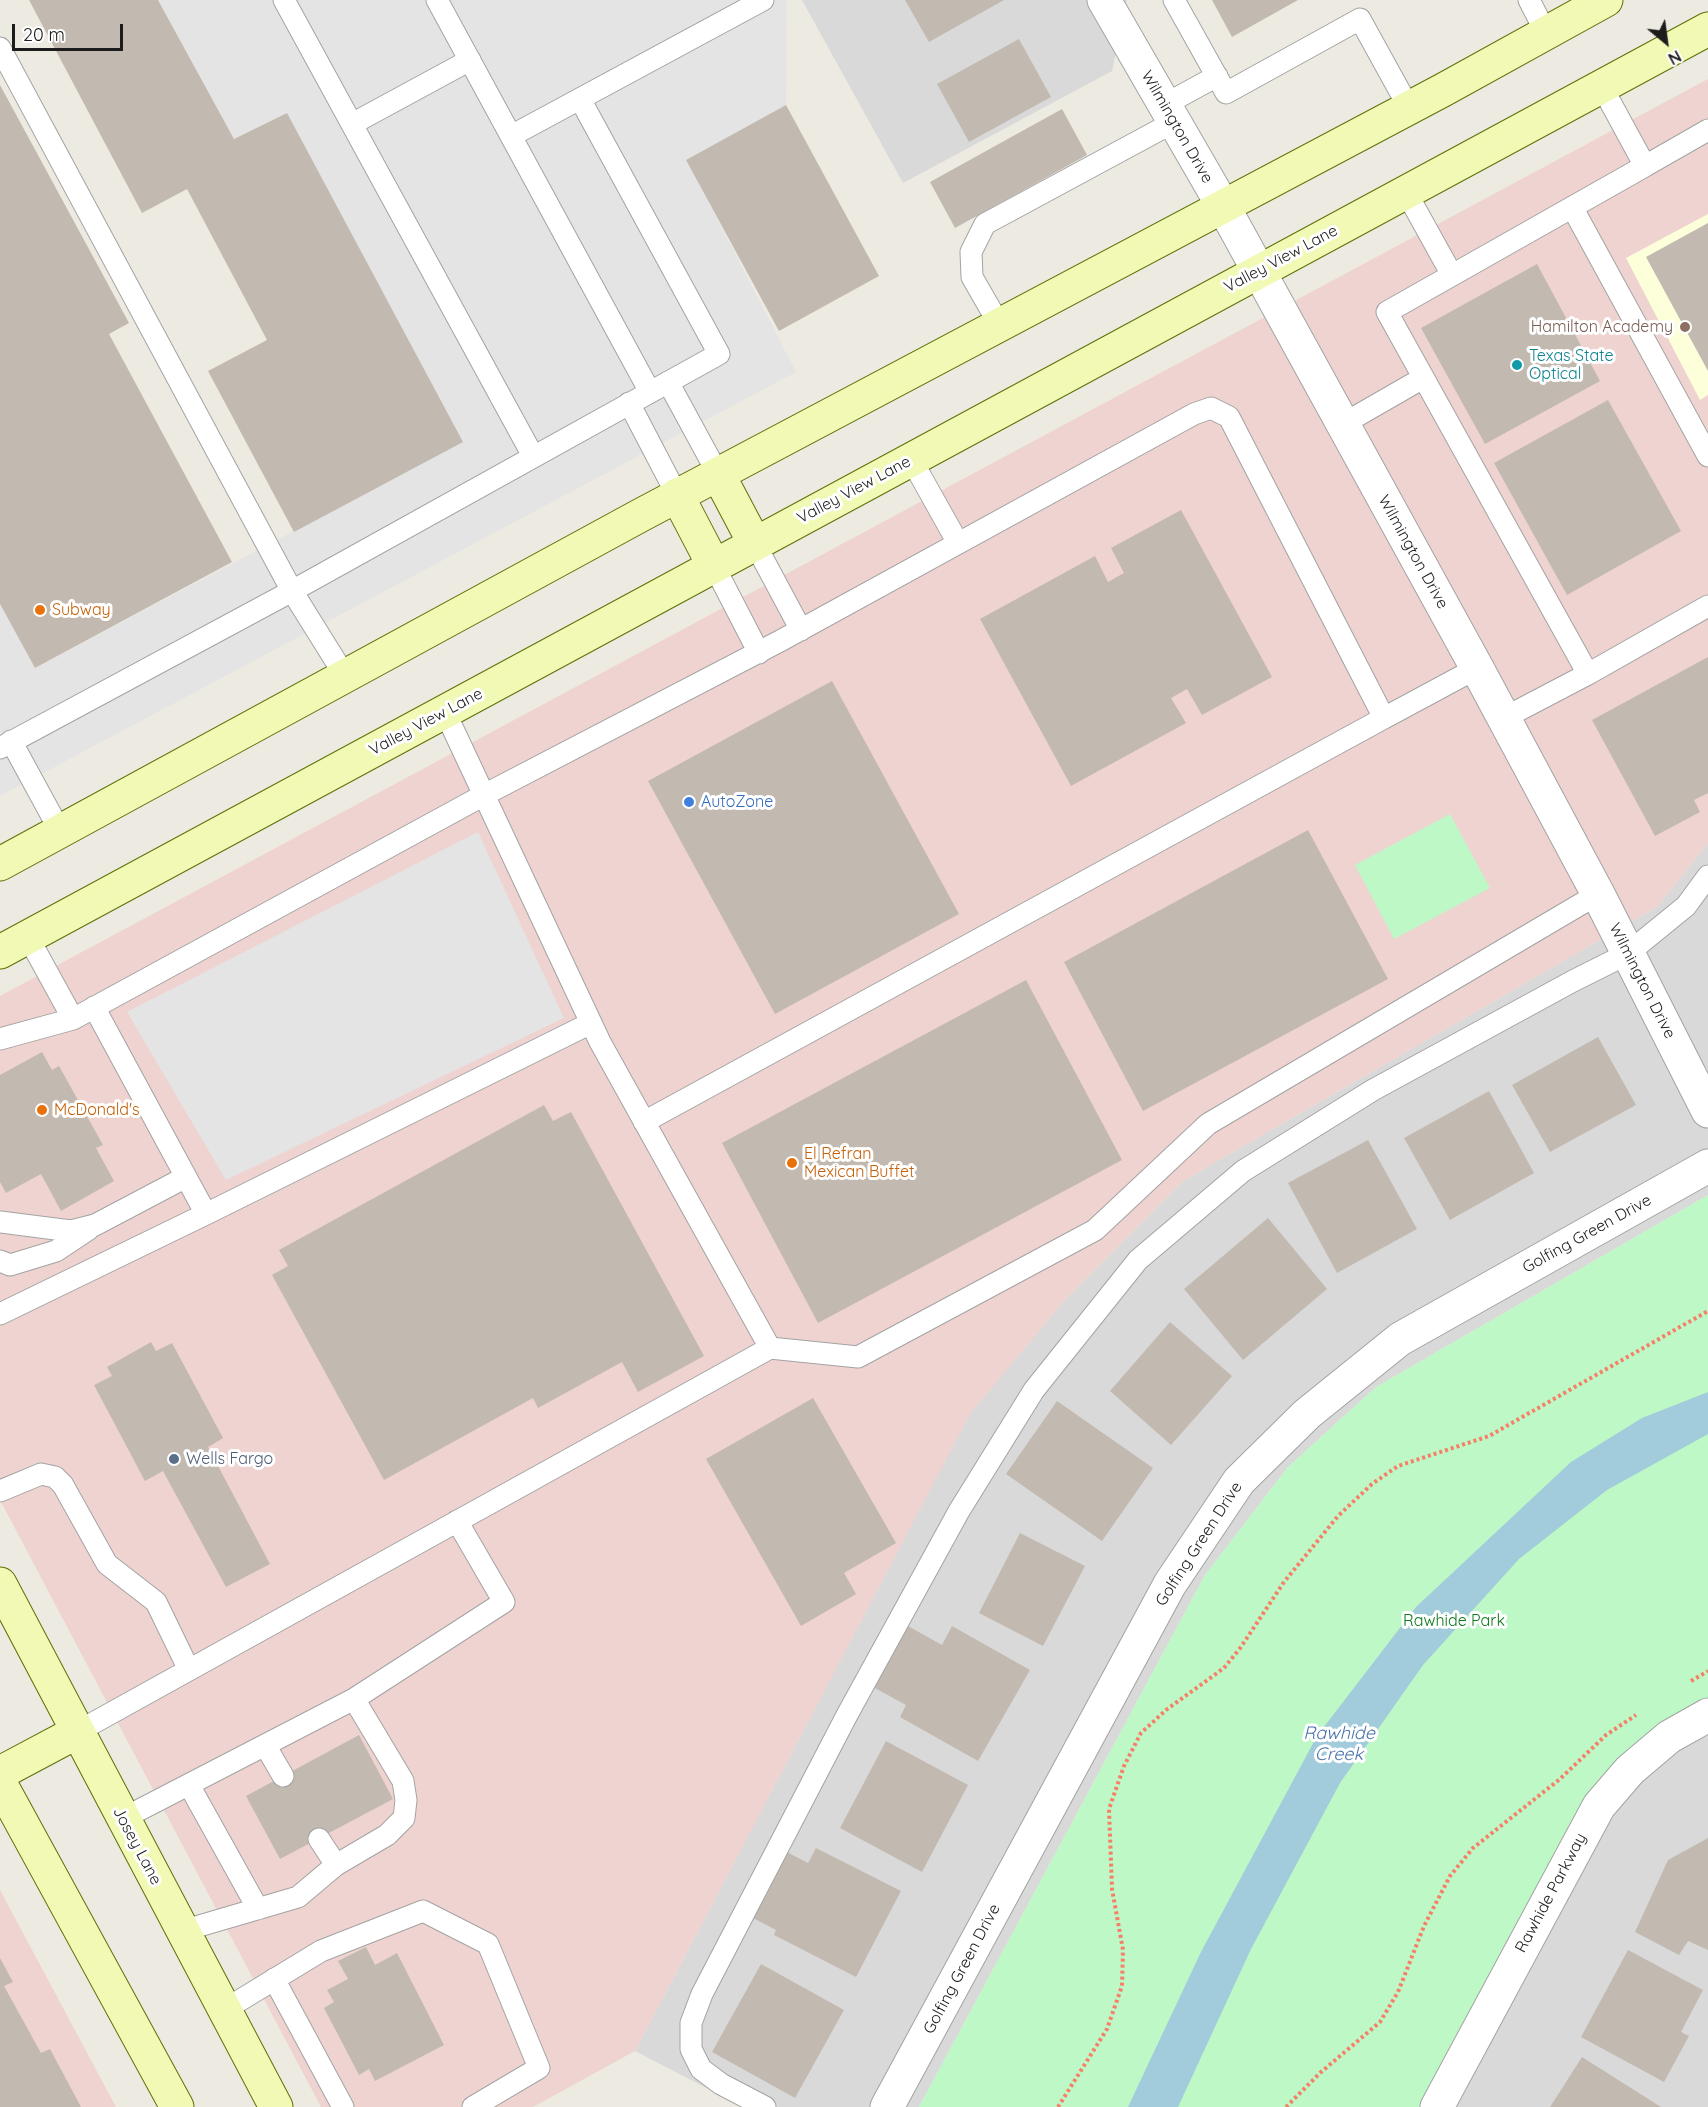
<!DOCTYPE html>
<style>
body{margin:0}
#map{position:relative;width:1708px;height:2107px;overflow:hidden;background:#edeae1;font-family:Quicksand,sans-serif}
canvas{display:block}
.north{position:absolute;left:1636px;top:12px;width:60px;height:60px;-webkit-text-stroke:4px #fff;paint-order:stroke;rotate:151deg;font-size:16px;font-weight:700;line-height:24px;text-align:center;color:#1c1c1c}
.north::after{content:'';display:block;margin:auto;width:21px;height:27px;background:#1c1c1c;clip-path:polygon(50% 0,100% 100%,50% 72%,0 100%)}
.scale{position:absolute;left:12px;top:24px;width:111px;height:27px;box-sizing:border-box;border:3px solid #1c1c1c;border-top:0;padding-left:8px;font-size:18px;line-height:21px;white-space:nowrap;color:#1c1c1c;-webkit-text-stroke:4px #fff;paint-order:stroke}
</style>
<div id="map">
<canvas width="1708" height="2107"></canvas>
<div class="north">N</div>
<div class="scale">20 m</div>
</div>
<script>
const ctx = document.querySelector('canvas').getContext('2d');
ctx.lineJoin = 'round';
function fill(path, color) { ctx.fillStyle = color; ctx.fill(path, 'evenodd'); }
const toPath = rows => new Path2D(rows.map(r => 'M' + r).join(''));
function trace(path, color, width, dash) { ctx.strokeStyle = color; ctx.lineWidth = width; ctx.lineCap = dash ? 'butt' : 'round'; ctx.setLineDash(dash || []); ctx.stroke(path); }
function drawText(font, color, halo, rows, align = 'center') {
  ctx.font = font + ' Quicksand,sans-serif'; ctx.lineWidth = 6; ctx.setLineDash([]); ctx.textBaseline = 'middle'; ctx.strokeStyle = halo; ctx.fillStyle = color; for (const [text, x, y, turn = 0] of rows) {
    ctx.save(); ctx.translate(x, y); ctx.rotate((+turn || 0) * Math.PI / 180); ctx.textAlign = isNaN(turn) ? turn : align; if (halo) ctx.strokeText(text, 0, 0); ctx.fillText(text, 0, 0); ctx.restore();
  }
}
fill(toPath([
 [802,0,1127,0,1112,71,903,183],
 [1708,843,1708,1195,1376,1387,1288,1467,1205,1575,919,2107,743,2107,635,2051,970,1413,1064,1301,1183,1181,1657,907],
 [1708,1708,1708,2107,1425,2107,1575,1823]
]), '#dad9d9');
fill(toPath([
 [1708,79,1708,843,1657,907,1183,1181,1064,1301,970,1414,635,2051,533,2107,321,2107,0,1500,0,996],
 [0,1890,116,2107,0,2107]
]), '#efd3d0');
fill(toPath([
 [1708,214,1708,395,1700,400,1626,258]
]), '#fcffd9');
fill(toPath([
 [1450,814,1490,888,1394,939,1355,865],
 [1708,1195,1708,1708,1654,1739,1425,2107,919,2107,1205,1575,1288,1467,1376,1387]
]), '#bdf8c6');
fill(toPath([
 [158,0,787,0,786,105,687,160,796,372,0,796,0,604,35,668,462,442,287,113,234,139],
 [478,832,564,1018,226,1180,127,1012]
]), '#e4e4e4');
fill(toPath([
 [1708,1392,1708,1434,1607,1490,1519,1559,1423,1665,1340,1783,1251,1949,1178,2107,1128,2107,1201,1952,1317,1736,1416,1607,1571,1462,1642,1418]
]), '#a2cbdb');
fill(toPath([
 [29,0,158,0,234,139,287,113,463,442,294,532,208,371,267,340,187,189,142,213],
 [905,0,1004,0,929,42],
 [1212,0,1298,0,1232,37],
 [1019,39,1051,97,969,142,937,84],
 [0,85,129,323,109,334,232,562,35,668,0,604],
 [786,105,879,276,779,331,686,160],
 [1062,109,1087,155,955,228,930,182],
 [1708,223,1708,371,1646,257],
 [1537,264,1600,381,1485,444,1421,328],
 [1608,400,1681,531,1567,595,1494,463],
 [1181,510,1272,677,1202,715,1187,689,1171,698,1186,723,1071,786,980,619,1095,556,1108,582,1124,573,1111,548],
 [1708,657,1708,793,1694,800,1700,812,1655,836,1592,720],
 [832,681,959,914,775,1014,648,781],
 [1308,830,1388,979,1143,1111,1064,962],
 [1026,980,1122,1160,818,1323,722,1143],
 [1598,1037,1636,1105,1550,1152,1512,1085],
 [42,1052,52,1070,59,1066,103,1145,96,1148,114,1181,61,1211,41,1174,6,1193,0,1182,0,1075],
 [1489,1091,1534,1173,1450,1220,1404,1138],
 [544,1105,553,1121,571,1112,704,1356,638,1392,622,1362,538,1408,533,1398,384,1480,272,1275,288,1266,279,1250],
 [1368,1140,1417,1229,1337,1273,1288,1183],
 [1268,1218,1327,1289,1243,1360,1184,1289],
 [1170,1322,1232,1376,1171,1445,1110,1391],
 [151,1342,156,1351,172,1343,223,1438,208,1447,270,1564,226,1587,163,1471,145,1481,94,1385,112,1376,107,1367],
 [813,1398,896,1543,844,1573,856,1594,801,1626,706,1459],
 [1057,1401,1153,1468,1102,1541,1006,1474],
 [1020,1533,1085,1566,1043,1646,979,1613],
 [908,1626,942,1645,952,1626,1030,1670,978,1761,900,1717,906,1705,873,1687],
 [359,1735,393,1799,280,1859,246,1796],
 [886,1741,968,1785,922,1872,840,1828],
 [1708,1838,1708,1950,1688,1941,1679,1955,1635,1932,1668,1860],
 [816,1848,901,1891,856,1977,774,1935,776,1930,749,1916,783,1850,808,1863],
 [366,1947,375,1965,397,1953,444,2045,375,2081,369,2069,359,2075,324,2008,334,2002,327,1990,348,1979,338,1961],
 [1628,1950,1703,1990,1681,2032,1689,2036,1664,2082,1581,2037],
 [0,1958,13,1982,4,1986,41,2053,50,2049,81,2107,0,2107],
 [761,1964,844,2010,795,2098,712,2052],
 [1582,2057,1661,2107,1550,2107]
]), '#c2bab1');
const service = toPath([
 [284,0,533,456],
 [437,0,650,392],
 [1174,0,1226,93,1360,19,1409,108],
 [1529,0,1546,33],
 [0,48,292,591,345,676],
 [1602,87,1645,166,1708,130],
 [1164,105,1217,76],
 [352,124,470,60],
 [511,136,763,0],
 [1645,166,1387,312,1588,674,1708,606],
 [1406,192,1452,275],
 [1572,207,1708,456],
 [999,324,972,277,971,252,985,224,1174,122],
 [668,382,718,474],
 [629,403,677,495],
 [1343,424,1423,378],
 [911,459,958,543],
 [755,544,801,630],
 [714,566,759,653],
 [1384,718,1477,668],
 [1504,718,1588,674],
 [11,741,60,831],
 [0,748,292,591,719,354,580,99],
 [28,937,73,1019,484,795,780,641,1194,414,1211,408,1229,417,1384,718,644,1122],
 [0,1039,73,1019],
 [206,1214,591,1023],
 [0,1222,71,1231,95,1225,186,1177],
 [0,1261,10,1265,56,1251,89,1229],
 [0,1314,206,1214,94,1007],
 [770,1348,858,1357,1095,1230,1208,1124,1598,894],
 [0,1491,41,1474,55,1477,63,1485,107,1564,156,1602,189,1670],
 [77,1732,770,1348,600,1042,445,712],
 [265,1745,283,1776],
 [189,1785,258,1909],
 [122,1819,354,1699,504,1602,457,1521],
 [336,1865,387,1835,404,1818,406,1800,403,1781,354,1699],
 [182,1931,298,1897,336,1865,319,1839],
 [274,1979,343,2107],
 [224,2010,321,1951,423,1911,488,1944,539,2068,473,2107],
 [765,2107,721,2084,701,2069,691,2049,691,2023,702,1994,847,1715,959,1511,1034,1390,1138,1260,1243,1171,1373,1090,1573,981,1627,954,1686,906,1708,876]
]);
const minor = toPath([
 [1104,0,1223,206,1477,668,1598,894,1708,1111],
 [887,2107,1170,1584,1239,1481,1307,1414,1400,1339,1708,1166],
 [1437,2107,1599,1806,1630,1770,1669,1737,1708,1715]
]);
const secondary = toPath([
 [718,474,755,544],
 [677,495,714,566],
 [0,864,641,515,1443,90,1606,0],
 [0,952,1708,29],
 [0,1584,276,2107],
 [0,1773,77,1732],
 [0,1783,177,2107]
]);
trace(service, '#a3a3a3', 23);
trace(minor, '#a3a3a3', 35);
trace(secondary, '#5e7005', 35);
trace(toPath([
 [1691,1681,1708,1671],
 [1058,2107,1107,2029,1122,1986,1123,1950,1112,1889,1109,1809,1124,1766,1141,1733,1166,1710,1224,1668,1241,1647,1284,1582,1338,1516,1372,1484,1398,1466,1489,1436,1708,1311],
 [1286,2107,1320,2073,1380,2022,1398,1992,1424,1926,1450,1876,1473,1848,1560,1779,1606,1735,1636,1715]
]), '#f87f67', 4, [3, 3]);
trace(service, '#fff', 21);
trace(minor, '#fff', 33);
trace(secondary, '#f1f9b4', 33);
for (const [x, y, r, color] of [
 [1685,327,6,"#8d6e63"],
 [1517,365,6,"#0f9aa8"],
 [40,610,6,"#e8710a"],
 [689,802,6,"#3f7fe0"],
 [42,1110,6,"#e8710a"],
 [792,1163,6,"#e8710a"],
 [174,1459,6,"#5c6f8a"]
]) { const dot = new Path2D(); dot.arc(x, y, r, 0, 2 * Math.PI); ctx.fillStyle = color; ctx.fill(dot); trace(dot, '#fff', 2); }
drawText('16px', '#1c1c1c', '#fff', [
 ["Wilmington Drive",1177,127,60],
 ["Valley View Lane",1281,259,-28],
 ["Valley View Lane",854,490,-28],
 ["Wilmington Drive",1413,552,61],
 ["Valley View Lane",426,722,-28],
 ["Wilmington Drive",1642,981,63],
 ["Golfing Green Drive",1587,1234,-29],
 ["Golfing Green Drive",1199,1544,-57],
 ["Josey Lane",137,1846,62],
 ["Rawhide Parkway",1551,1893,-62],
 ["Golfing Green Drive",962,1969,-62]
]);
drawText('16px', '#785e54', '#fff', [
 ["Hamilton Academy",1673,327]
], 'right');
drawText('16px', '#0d838f', '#fff', [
 ["Texas State",1529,356],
 ["Optical",1529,374]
], 'left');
drawText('16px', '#c56008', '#fff', [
 ["Subway",52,610],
 ["McDonald's",54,1110],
 ["El Refran",804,1154],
 ["Mexican Buffet",804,1172]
], 'left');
drawText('16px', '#366cbe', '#fff', [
 ["AutoZone",701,802]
], 'left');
drawText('16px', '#4e5e75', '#fff', [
 ["Wells Fargo",186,1459]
], 'left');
drawText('16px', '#0c781b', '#fff', [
 ["Rawhide Park",1454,1621]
]);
drawText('italic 18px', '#4a74aa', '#fff', [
 ["Rawhide",1339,1734],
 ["Creek",1339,1755]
]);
</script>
